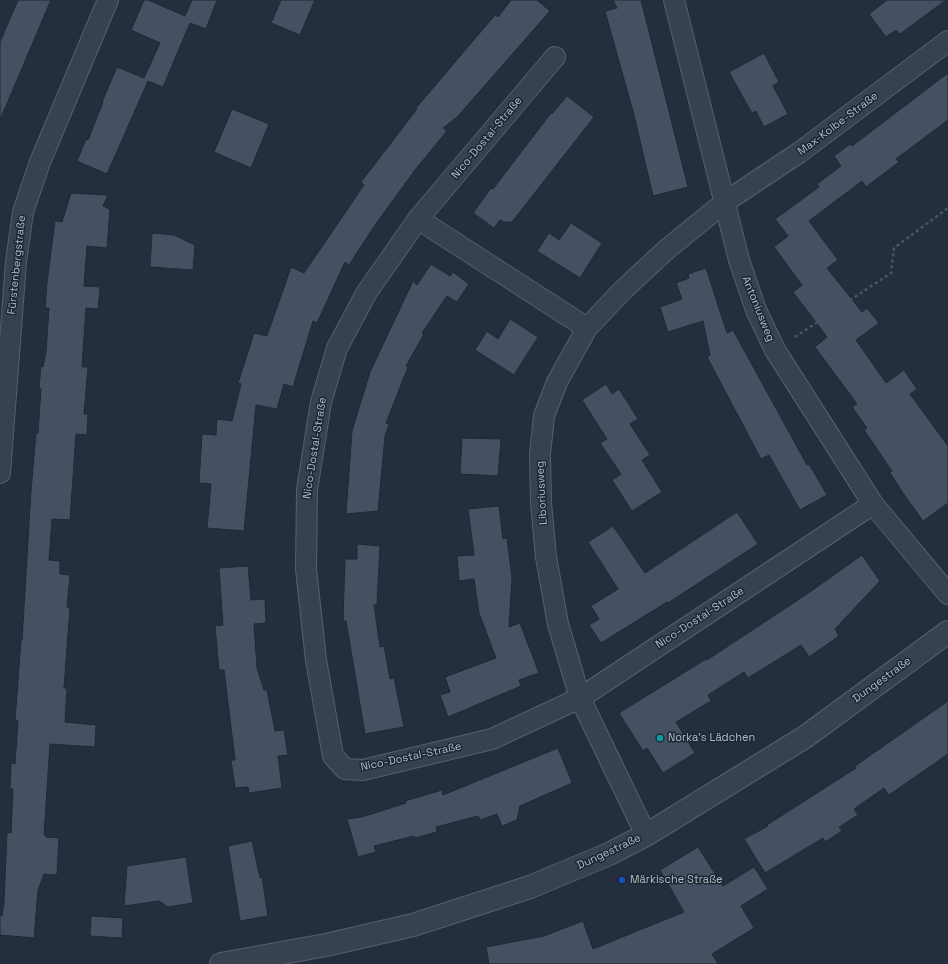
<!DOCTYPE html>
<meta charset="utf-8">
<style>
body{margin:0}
canvas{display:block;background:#242f3e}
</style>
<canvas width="948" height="964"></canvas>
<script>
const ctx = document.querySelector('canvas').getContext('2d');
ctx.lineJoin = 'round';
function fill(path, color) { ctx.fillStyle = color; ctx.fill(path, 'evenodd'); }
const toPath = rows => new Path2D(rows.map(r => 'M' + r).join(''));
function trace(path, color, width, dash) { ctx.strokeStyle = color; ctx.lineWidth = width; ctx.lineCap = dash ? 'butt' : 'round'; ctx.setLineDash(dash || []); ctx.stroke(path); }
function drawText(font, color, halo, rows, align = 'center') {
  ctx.font = font + ' "Space Grotesk",sans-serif'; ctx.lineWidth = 3; ctx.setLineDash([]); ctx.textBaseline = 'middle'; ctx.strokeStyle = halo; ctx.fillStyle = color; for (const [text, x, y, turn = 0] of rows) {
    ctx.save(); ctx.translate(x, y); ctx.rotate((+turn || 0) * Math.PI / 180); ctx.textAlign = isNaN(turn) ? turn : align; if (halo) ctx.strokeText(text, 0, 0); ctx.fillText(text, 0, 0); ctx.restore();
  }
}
const building = toPath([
 [18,0,51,0,0,120,0,42,18,0],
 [144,0,148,0,185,16,192,0,217,0,206,29,190,23,163,87,148,81,107,174,77,161,86,139,88,140,103,102,102,102,117,67,144,78,160,43,131,30,144,0],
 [281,0,315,0,300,35,271,23,281,0],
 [511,0,537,0,550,11,458,116,443,128,447,131,415,170,373,228,349,265,345,262,317,323,313,321,293,387,284,384,277,409,256,405,244,531,207,528,211,484,199,483,202,434,216,435,217,419,232,421,241,384,238,383,254,333,267,336,291,267,304,273,364,185,361,182,417,109,416,108,495,15,498,17,511,0],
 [613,0,641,0,688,187,653,196,634,115,605,11,617,8,613,0],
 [887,0,946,0,900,34,896,30,886,37,869,14,887,0],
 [764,53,779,82,773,86,788,114,764,127,756,111,752,113,745,101,729,72,764,53],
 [948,73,948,120,896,159,899,162,866,187,862,181,809,221,838,260,827,268,862,312,867,308,879,323,856,340,886,383,904,370,917,389,910,394,948,446,948,503,923,521,903,493,890,473,892,471,864,430,867,428,852,407,857,404,815,347,827,337,793,292,802,285,774,247,788,236,775,219,819,187,817,184,841,166,834,156,850,144,852,146,948,73],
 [567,96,594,117,512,222,504,222,500,220,494,228,473,213,491,188,493,189,551,113,552,114,567,96],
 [232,109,269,124,251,168,214,152,232,109],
 [71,193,108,195,103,206,110,209,107,248,87,246,84,286,100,287,98,309,86,308,82,367,88,367,84,414,88,414,87,435,76,434,70,520,52,519,49,560,60,561,60,574,70,575,67,607,70,607,64,688,67,688,65,722,96,725,95,747,50,744,44,835,46,835,46,837,59,838,57,875,44,874,38,890,34,938,0,935,0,915,2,916,4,902,7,832,11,833,13,789,10,789,11,763,15,764,18,721,15,720,21,640,22,640,31,491,36,433,38,433,41,389,39,389,41,366,43,367,46,352,49,308,45,308,47,282,55,221,62,222,71,193],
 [571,223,602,243,580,278,537,251,549,233,559,240,571,223],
 [152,233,174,235,195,245,193,270,150,267,152,233],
 [431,264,450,276,453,272,469,284,457,302,447,296,422,333,424,334,406,366,408,367,386,423,389,424,385,436,378,511,346,514,352,431,370,372,413,281,417,285,431,264],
 [706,268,727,333,733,330,807,465,809,464,827,495,800,510,769,455,761,459,707,357,710,355,703,321,668,332,660,307,682,299,676,283,689,278,688,274,706,268],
 [510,319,538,337,514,375,475,350,487,331,498,339,510,319],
 [606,384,612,394,619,389,638,419,630,424,650,455,642,460,662,492,632,511,612,480,621,474,600,443,607,439,582,400,606,384],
 [462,438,501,439,498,476,460,474,462,438],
 [499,506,503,539,507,538,512,578,509,627,520,623,539,673,519,680,521,686,448,717,440,695,450,692,445,677,496,658,479,613,474,579,459,581,457,556,474,555,468,509,499,506],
 [737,512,758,544,668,603,667,602,601,643,589,625,599,619,591,606,618,589,588,542,613,526,645,573,737,512],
 [357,544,380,546,377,605,374,605,380,647,384,646,390,679,394,678,404,727,365,734,346,621,343,621,345,559,357,559,357,544],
 [862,555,880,581,835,629,839,636,809,657,801,645,748,678,744,672,708,695,711,701,676,722,695,753,663,773,647,748,643,751,619,713,706,659,707,660,807,594,862,555],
 [248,566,251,600,265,599,266,623,254,624,257,668,264,690,267,690,275,731,284,730,288,755,278,756,282,788,249,793,248,787,235,788,231,760,235,760,224,670,219,670,215,626,223,625,219,568,248,566],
 [948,701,948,754,889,795,884,788,854,809,858,815,839,827,842,831,825,842,823,838,765,873,744,839,768,826,767,825,856,768,855,766,948,701],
 [558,748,572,783,520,806,517,820,502,826,497,814,480,820,478,816,436,827,437,832,415,838,414,836,374,846,376,852,358,857,347,819,362,817,406,803,405,801,442,790,443,795,558,748],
 [252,841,260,878,262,877,268,916,240,921,228,846,252,841],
 [698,847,723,886,754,867,768,889,741,906,754,928,712,954,718,964,489,964,486,947,544,936,583,921,593,949,684,912,660,870,698,847],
 [186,857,193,903,168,907,159,901,124,906,127,866,186,857],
 [91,916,123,918,122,938,90,936,91,916]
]);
fill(building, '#455162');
trace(building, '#1f2835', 1);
const minor = toPath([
 [674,0,739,260,756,310,775,350,873,504,948,594],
 [555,57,418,219,367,292,337,348,321,402,307,490,306,569,316,660,333,756,345,769,363,770,492,739,580,698,873,504],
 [418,219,587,328],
 [0,473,16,262,23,212,40,162,108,0],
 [646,835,580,698,558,624,546,557,541,503,540,454,544,416,557,382,587,328,623,290,666,250,725,202,800,152,948,41]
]);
const tertiary = toPath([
 [221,964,326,945,413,925,530,887,609,854,646,835,805,737,948,632]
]);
trace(minor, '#565f6c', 22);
trace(tertiary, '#565f6c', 24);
trace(toPath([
 [795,337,891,273,894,248,948,208]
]), '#44595c', 2.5, [3, 3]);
trace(minor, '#38414e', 20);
trace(tertiary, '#38414e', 22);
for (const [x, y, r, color] of [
 [660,738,4,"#0f9aa8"],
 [622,880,4,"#1a4fb4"]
]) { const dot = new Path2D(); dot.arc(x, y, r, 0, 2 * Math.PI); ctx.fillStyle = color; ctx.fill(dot); trace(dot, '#1d2633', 1.5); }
drawText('11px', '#b4bcc9', '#1d2633', [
 ["Max-Kolbe-Straße",838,124,-37],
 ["Nico-Dostal-Straße",487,138,-50],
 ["Fürstenbergstraße",17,265,-84],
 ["Antoniusweg",758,309,68],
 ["Nico-Dostal-Straße",315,448,-81],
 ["Liboriusweg",542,493,-93],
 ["Nico-Dostal-Straße",700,618,-33],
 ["Dungestraße",882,680,-36],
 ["Nico-Dostal-Straße",411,757,-12],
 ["Dungestraße",609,852,-25]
]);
drawText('11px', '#b4bcc9', '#1d2633', [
 ["Norka's Lädchen",668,738],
 ["Märkische Straße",630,880]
], 'left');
</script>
